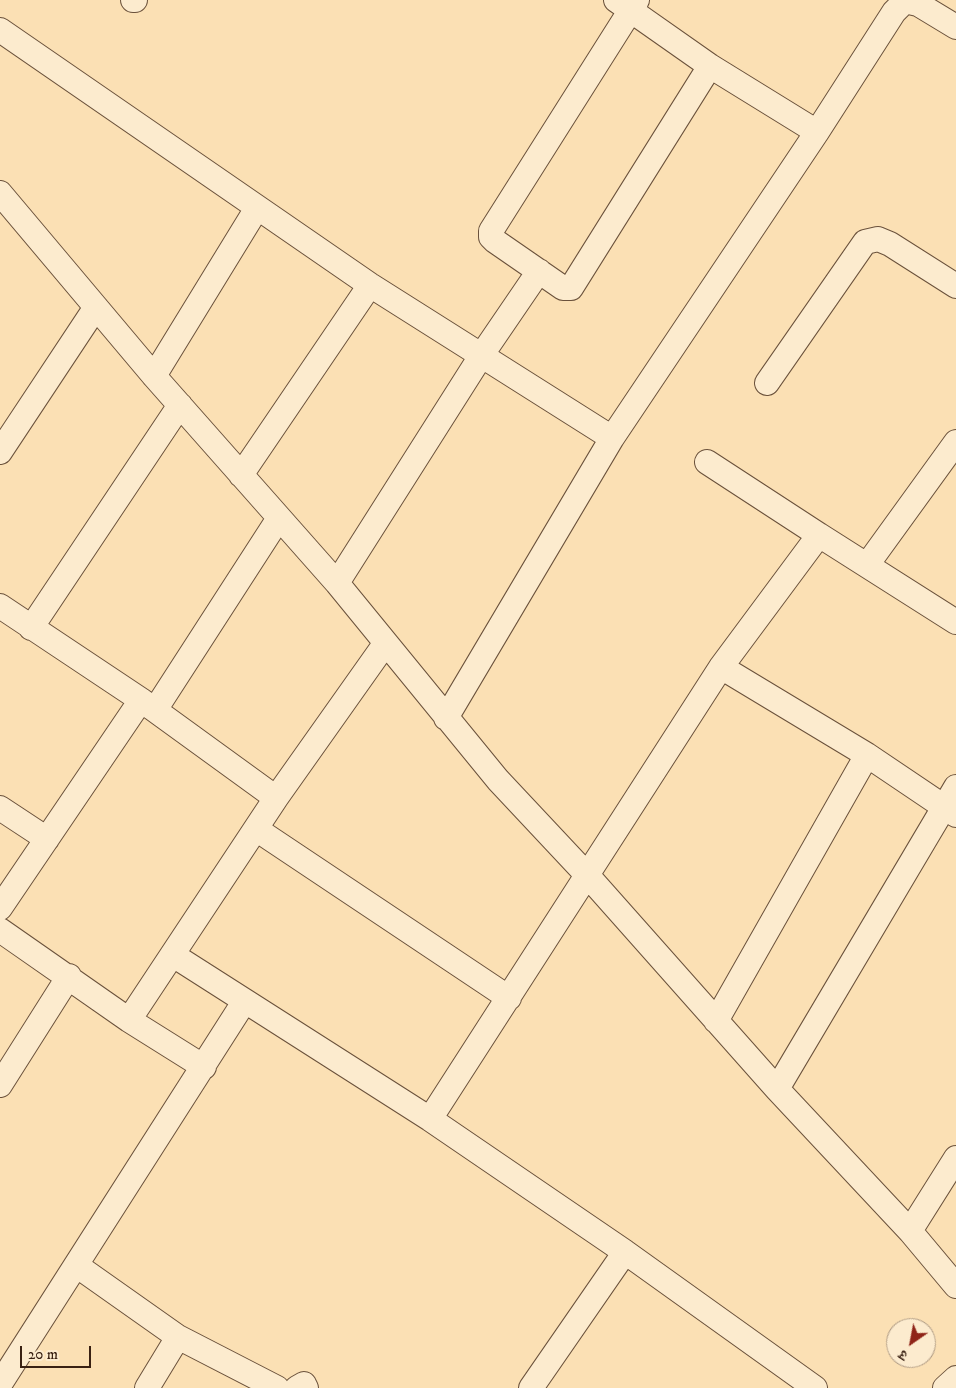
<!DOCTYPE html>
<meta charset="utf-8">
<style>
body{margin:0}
#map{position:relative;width:956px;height:1388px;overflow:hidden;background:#fbe0b4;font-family:"IM FELL DW Pica","Noto Serif Devanagari",serif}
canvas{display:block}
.north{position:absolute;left:886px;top:1318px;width:50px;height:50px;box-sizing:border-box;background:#fcebce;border:1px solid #ae9a83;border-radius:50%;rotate:213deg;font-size:14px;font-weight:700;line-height:20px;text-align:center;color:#392113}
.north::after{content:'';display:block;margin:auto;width:18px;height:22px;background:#8f2418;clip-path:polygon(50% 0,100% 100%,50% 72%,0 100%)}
.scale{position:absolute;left:20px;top:1346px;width:71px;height:22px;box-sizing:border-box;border:2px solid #392113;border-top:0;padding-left:6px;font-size:15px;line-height:18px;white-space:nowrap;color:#392113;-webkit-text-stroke:4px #fcebce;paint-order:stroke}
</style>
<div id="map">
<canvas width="956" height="1388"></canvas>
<div class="north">उ</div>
<div class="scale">20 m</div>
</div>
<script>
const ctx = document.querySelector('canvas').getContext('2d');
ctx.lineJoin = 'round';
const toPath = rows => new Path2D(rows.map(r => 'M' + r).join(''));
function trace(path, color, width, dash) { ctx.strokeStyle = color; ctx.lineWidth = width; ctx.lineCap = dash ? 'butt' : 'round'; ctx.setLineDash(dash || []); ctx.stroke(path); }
const minor = toPath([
 [133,0,135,0],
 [616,0,710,66,817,132],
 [637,0,491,231,491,237,495,241,563,288,571,288,710,66],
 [0,30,370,285,612,438],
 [0,193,154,376,337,583,498,780,588,876,777,1089,910,1231,956,1286],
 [154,376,257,208],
 [767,383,865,242,878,239,890,244,956,286],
 [0,452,96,307],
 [241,475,370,285],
 [819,535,956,622],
 [867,565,956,442],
 [337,583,481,356,539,271],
 [0,606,141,700,276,798],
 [31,628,180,405],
 [721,667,867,755,956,815],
 [155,710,279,518],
 [446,718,612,438,817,132,894,12,905,1,918,4,956,27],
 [0,808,47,839],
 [256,829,509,998],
 [0,908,141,700],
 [0,930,129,1020,204,1067],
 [173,955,430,1119,625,1252,815,1388],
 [129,1020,276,798,385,644],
 [716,1021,867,755],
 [0,1085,69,976],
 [777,1089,956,787],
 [430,1119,721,667,819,535,707,462],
 [910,1231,956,1158],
 [76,1265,178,1337,277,1388],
 [0,1384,244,1002],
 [147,1388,178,1337],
 [297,1388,304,1384,306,1388],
 [531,1388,625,1252],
 [945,1388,956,1378]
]);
trace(minor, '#6a513b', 26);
trace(minor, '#fcebce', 24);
</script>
